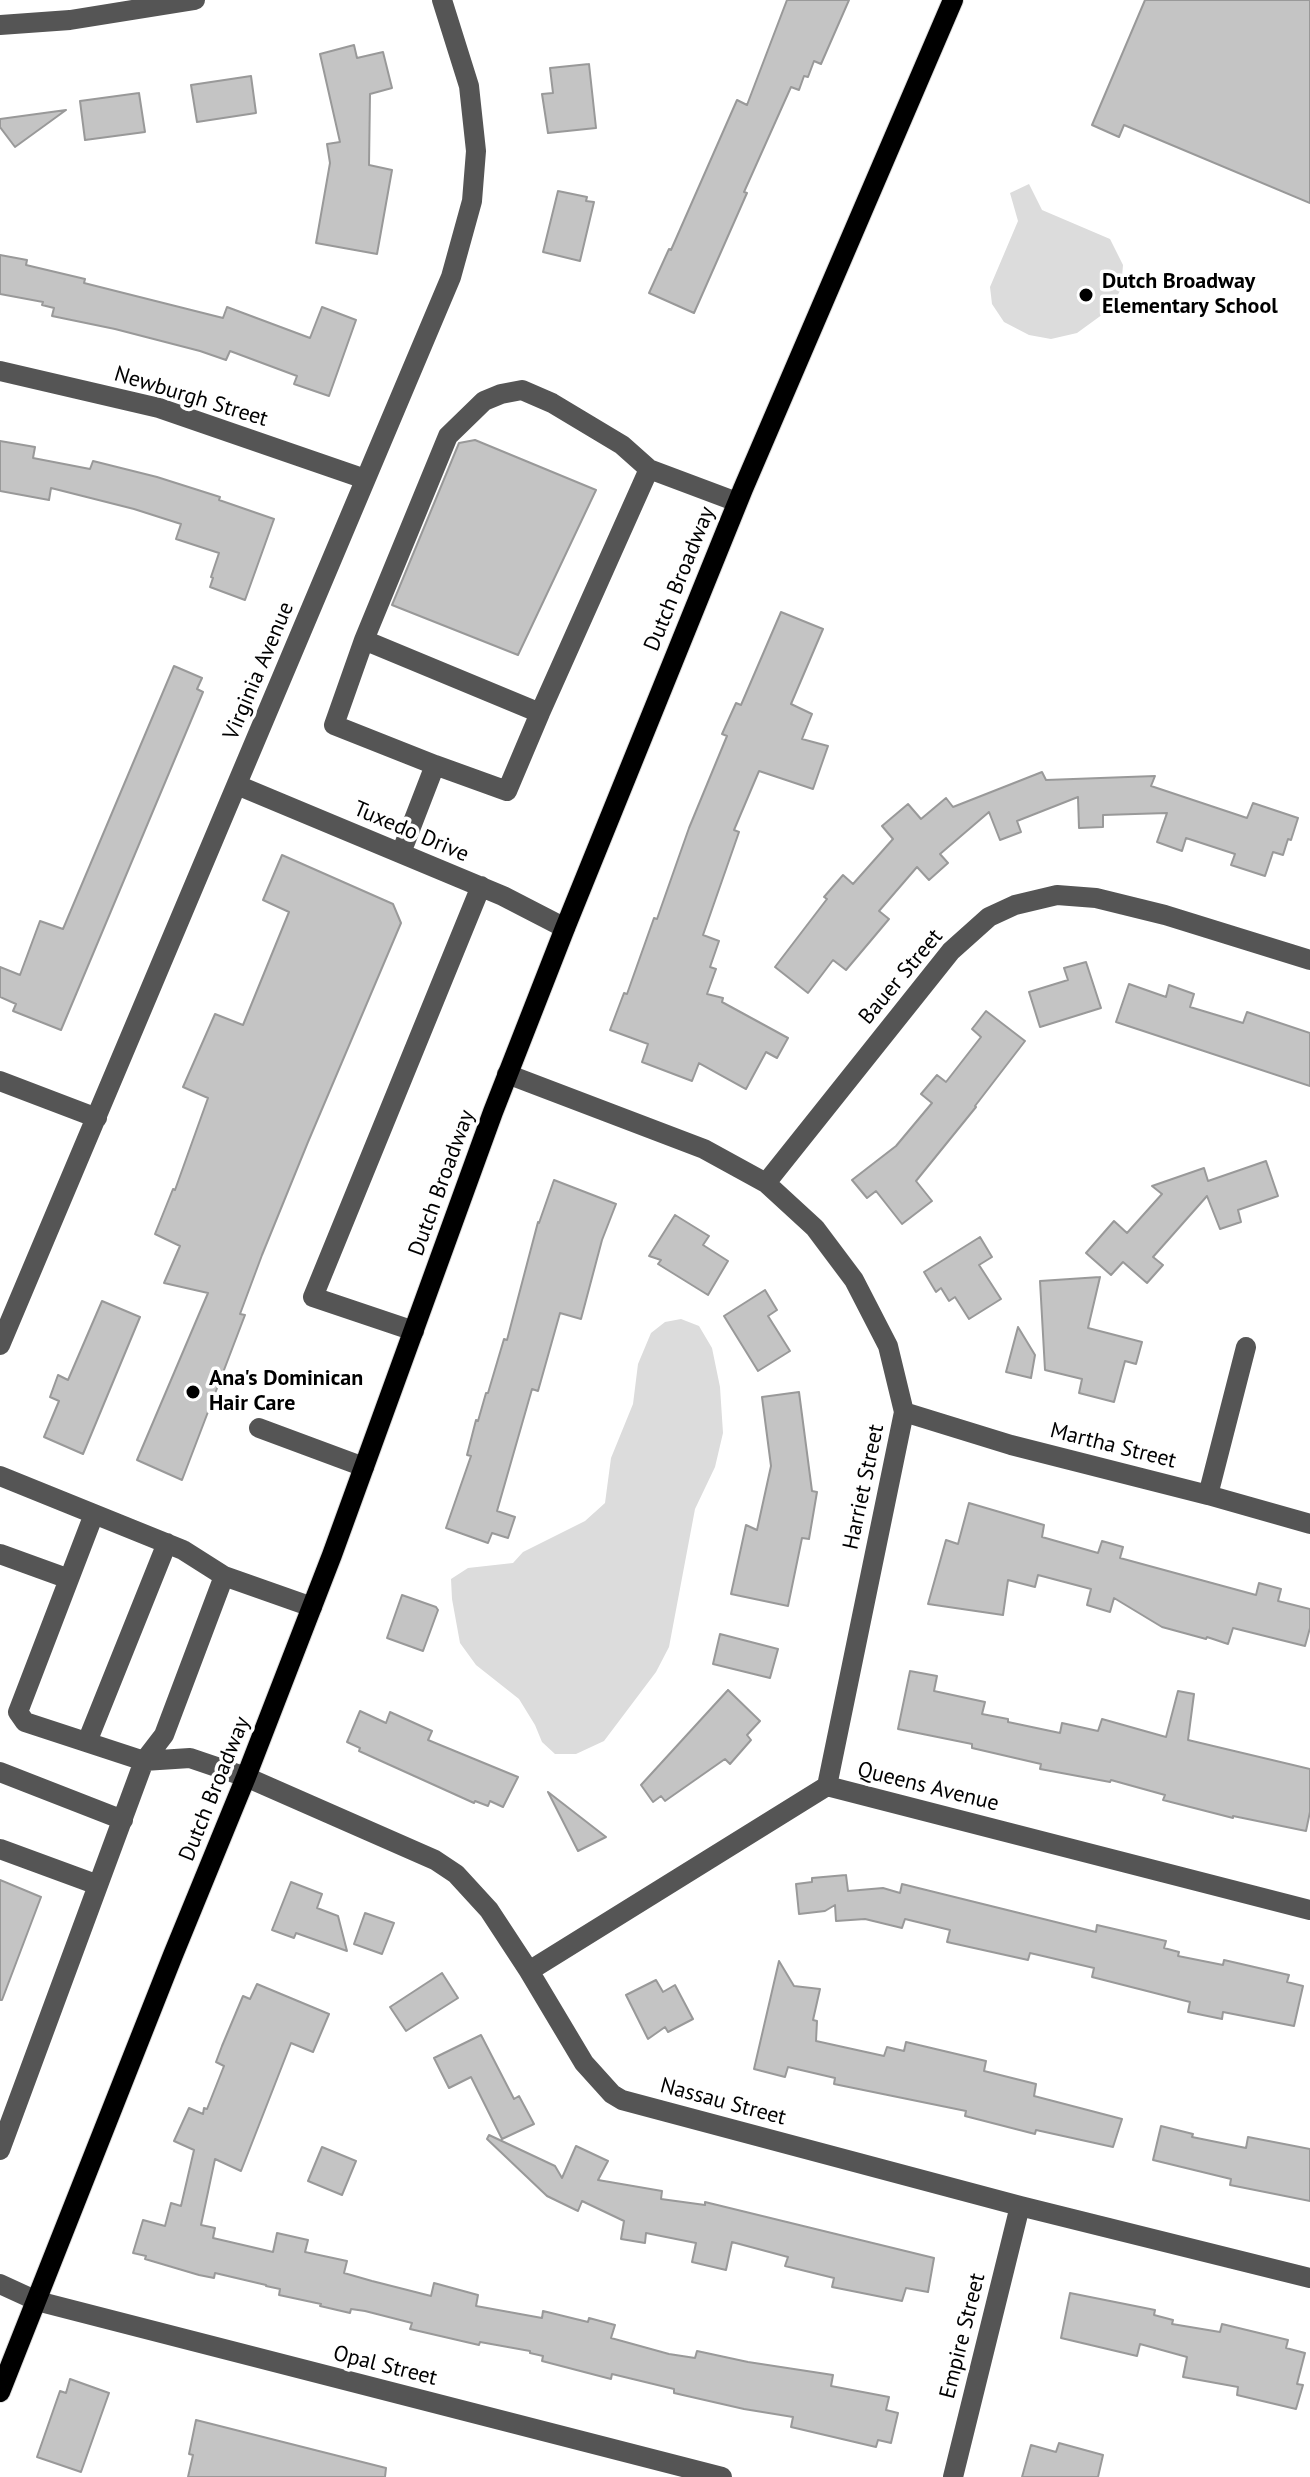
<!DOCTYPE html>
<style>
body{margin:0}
canvas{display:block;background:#fff}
</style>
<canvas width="1310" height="2477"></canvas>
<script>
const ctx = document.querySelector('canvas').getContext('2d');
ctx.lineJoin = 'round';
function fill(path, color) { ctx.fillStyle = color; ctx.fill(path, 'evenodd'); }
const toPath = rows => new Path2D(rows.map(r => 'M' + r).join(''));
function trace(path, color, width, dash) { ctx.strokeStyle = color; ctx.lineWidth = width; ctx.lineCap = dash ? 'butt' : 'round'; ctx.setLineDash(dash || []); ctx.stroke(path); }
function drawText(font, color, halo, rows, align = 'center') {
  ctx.font = font + ' "PT Sans",sans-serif'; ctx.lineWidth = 7; ctx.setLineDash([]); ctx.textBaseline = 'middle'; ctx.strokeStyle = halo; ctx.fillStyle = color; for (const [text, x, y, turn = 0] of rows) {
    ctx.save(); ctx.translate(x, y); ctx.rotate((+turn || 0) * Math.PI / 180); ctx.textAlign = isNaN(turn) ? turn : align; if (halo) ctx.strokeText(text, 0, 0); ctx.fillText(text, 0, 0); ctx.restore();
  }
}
fill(toPath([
 [1029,184,1042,210,1110,239,1123,265,1121,289,1110,309,1077,333,1051,339,1029,335,1004,322,992,304,990,287,1018,221,1010,193],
 [681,1319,699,1326,712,1348,720,1387,723,1433,715,1467,695,1509,669,1647,656,1672,604,1741,576,1754,555,1754,542,1742,535,1725,519,1699,476,1665,460,1643,452,1599,451,1579,468,1568,513,1563,523,1552,585,1521,605,1503,611,1458,633,1404,638,1364,651,1333,665,1322]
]), '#dcdcdc');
const building = toPath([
 [787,0,849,0,821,64,814,61,808,77,804,76,799,90,791,87,744,192,747,193,694,313,649,293,669,249,671,250,737,100,747,105,787,0],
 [1145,0,1310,0,1310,203,1124,125,1119,137,1092,125,1145,0],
 [354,45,357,58,383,52,392,88,370,94,369,165,392,170,377,254,316,243,330,163,327,144,340,142,320,54,354,45],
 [589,64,596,128,548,133,542,94,553,93,550,68,589,64],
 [251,76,256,113,197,122,191,85,251,76],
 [139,93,145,132,85,140,80,101,139,93],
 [66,110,15,147,0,127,0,119,66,110],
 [558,191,587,197,586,201,594,202,580,261,543,252,558,191],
 [0,255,27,260,26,265,85,279,84,283,223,318,227,307,310,338,322,307,356,320,329,396,294,384,297,376,230,351,226,360,200,351,115,329,52,316,54,308,42,305,43,302,0,294,0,255],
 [475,440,596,490,518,655,392,605,459,443,475,440],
 [0,441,35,447,33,458,90,469,93,461,157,477,220,497,219,500,274,519,245,600,210,587,213,578,211,577,219,553,176,539,181,524,134,509,51,488,49,500,0,491,0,441],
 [781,612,823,629,791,704,812,714,802,739,828,746,813,789,759,771,734,830,739,832,703,935,719,941,710,967,716,969,707,994,723,998,722,1002,788,1038,777,1058,766,1052,746,1089,699,1063,692,1081,642,1062,648,1044,610,1030,624,993,627,994,654,918,657,919,689,828,727,736,722,734,736,703,741,705,781,612],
 [174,666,202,678,197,689,203,692,61,1030,13,1011,16,1004,0,997,0,967,20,975,40,921,63,929,174,666],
 [1042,772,1046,780,1155,776,1151,786,1247,818,1253,803,1298,818,1291,840,1288,839,1283,855,1273,852,1265,876,1231,865,1235,854,1186,838,1182,851,1157,842,1167,813,1103,815,1103,827,1079,828,1078,797,1017,821,1021,832,1000,840,989,812,940,854,948,863,929,880,917,867,879,911,889,919,846,970,833,960,808,993,775,967,827,899,824,897,843,875,853,884,893,839,882,826,908,804,921,819,946,798,953,807,1042,772],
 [282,855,393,904,401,923,308,1142,262,1255,240,1314,245,1315,182,1480,137,1460,208,1293,164,1283,180,1246,155,1234,173,1189,175,1190,208,1098,183,1087,215,1014,243,1025,289,912,263,900,282,855],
 [1086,962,1101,1008,1040,1027,1029,992,1068,980,1064,968,1086,962],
 [1129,984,1166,997,1169,985,1194,994,1190,1007,1243,1023,1247,1012,1310,1033,1310,1086,1116,1022,1129,984],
 [986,1011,1025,1041,975,1106,976,1107,916,1181,932,1201,902,1224,876,1191,867,1198,852,1180,896,1146,932,1103,921,1094,937,1075,946,1082,981,1037,972,1029,986,1011],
 [1266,1161,1278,1196,1238,1210,1241,1222,1220,1229,1207,1196,1153,1257,1163,1265,1147,1283,1123,1262,1111,1275,1086,1253,1114,1221,1127,1233,1162,1194,1152,1186,1204,1168,1208,1181,1266,1161],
 [554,1180,616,1204,602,1240,581,1319,560,1313,538,1391,532,1389,497,1511,515,1517,508,1538,492,1533,488,1543,446,1528,471,1456,467,1455,476,1420,478,1421,486,1393,488,1393,504,1339,507,1340,538,1222,539,1223,554,1180],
 [675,1215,709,1236,703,1245,728,1261,708,1295,658,1264,661,1260,649,1256,675,1215],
 [980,1237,992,1257,979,1265,1001,1299,969,1319,955,1297,949,1301,941,1288,936,1292,924,1272,980,1237],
 [1100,1277,1088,1328,1142,1342,1136,1364,1125,1361,1114,1402,1079,1393,1082,1379,1045,1370,1040,1281,1100,1277],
 [765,1290,777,1310,768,1316,790,1351,758,1371,724,1316,765,1290],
 [102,1301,140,1317,83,1454,44,1437,59,1401,50,1397,58,1375,68,1380,102,1301],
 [1018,1327,1035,1355,1031,1378,1006,1372,1018,1327],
 [799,1392,812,1491,817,1492,809,1539,802,1538,788,1606,731,1594,746,1525,757,1530,771,1466,762,1397,799,1392],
 [969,1503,1044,1525,1042,1537,1098,1553,1102,1541,1123,1547,1120,1558,1256,1595,1259,1583,1281,1589,1278,1601,1310,1609,1310,1628,1305,1646,1233,1628,1228,1644,1207,1637,1206,1639,1162,1627,1114,1598,1110,1612,1087,1605,1091,1589,1038,1575,1035,1587,1008,1580,1003,1615,928,1604,946,1540,958,1544,969,1503],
 [402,1595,436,1607,438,1610,423,1651,387,1638,402,1595],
 [720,1634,778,1649,770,1678,713,1664,720,1634],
 [910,1671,937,1676,934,1691,985,1702,982,1714,1008,1719,1008,1722,1060,1733,1062,1723,1098,1731,1102,1719,1166,1737,1178,1691,1194,1694,1188,1740,1310,1769,1310,1812,1306,1831,1233,1816,1233,1818,1163,1800,1165,1795,1111,1780,1110,1782,1040,1769,1041,1764,972,1748,972,1744,898,1729,910,1671],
 [728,1690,760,1721,747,1735,751,1740,730,1764,725,1759,665,1801,661,1796,653,1802,641,1785,728,1690],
 [360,1711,386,1723,390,1712,432,1731,428,1740,518,1777,503,1807,490,1801,488,1806,475,1801,474,1803,359,1751,360,1748,347,1742,360,1711],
 [548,1792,606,1837,578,1851,548,1792],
 [846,1875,848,1891,883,1888,900,1893,902,1884,1096,1932,1097,1925,1166,1941,1164,1948,1179,1952,1178,1956,1223,1965,1224,1960,1289,1975,1287,1982,1303,1986,1294,2026,1223,2012,1222,2019,1188,2012,1190,2002,1092,1977,1094,1968,1030,1953,1028,1960,947,1942,950,1930,905,1919,902,1928,865,1919,836,1921,835,1905,825,1911,799,1914,796,1884,812,1882,812,1878,846,1875],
 [0,1880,41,1897,2,2000,0,2000,0,1880],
 [291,1882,322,1894,317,1908,338,1916,347,1951,296,1933,294,1938,272,1930,291,1882],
 [365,1913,394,1923,382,1954,354,1944,365,1913],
 [779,1961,794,1986,820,1989,813,2020,817,2021,816,2041,884,2056,887,2047,904,2051,906,2042,986,2061,984,2071,1036,2084,1034,2096,1122,2119,1113,2147,1036,2130,1035,2134,965,2116,966,2111,834,2084,835,2078,788,2067,785,2077,754,2069,779,1961],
 [442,1973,458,1998,406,2031,390,2007,442,1973],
 [656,1980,663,1992,675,1985,693,2019,668,2032,665,2027,648,2039,626,1995,656,1980],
 [257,1984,329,2014,313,2052,291,2043,241,2171,215,2159,201,2225,215,2228,213,2238,273,2252,277,2233,308,2240,305,2252,347,2261,344,2273,372,2281,431,2296,434,2283,478,2295,476,2306,542,2318,543,2311,588,2322,589,2318,615,2325,611,2338,669,2354,695,2358,697,2351,748,2362,833,2375,831,2386,889,2397,886,2410,898,2413,891,2443,878,2440,876,2447,791,2427,793,2417,744,2409,674,2393,674,2389,612,2374,611,2379,542,2361,543,2356,530,2353,530,2351,480,2342,479,2345,410,2329,412,2323,365,2311,351,2309,350,2313,320,2306,321,2304,279,2295,280,2289,266,2286,266,2285,215,2273,214,2278,199,2275,145,2259,146,2256,133,2253,143,2220,165,2226,171,2203,181,2206,194,2150,174,2141,189,2108,203,2114,204,2108,207,2109,224,2066,216,2062,222,2046,243,1996,250,1999,257,1984],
 [481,2035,514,2099,519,2096,534,2124,502,2139,471,2077,449,2088,434,2058,481,2035],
 [1161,2126,1193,2134,1192,2137,1246,2148,1248,2137,1310,2149,1310,2201,1230,2185,1231,2179,1153,2160,1161,2126],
 [489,2135,555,2166,562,2178,576,2146,608,2161,598,2180,662,2191,661,2199,705,2205,705,2202,934,2258,928,2292,906,2288,902,2301,832,2287,834,2278,785,2266,788,2257,732,2242,726,2270,692,2262,696,2243,646,2233,645,2243,621,2239,624,2221,582,2201,578,2211,547,2196,487,2139,489,2135],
 [322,2147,356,2161,342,2195,308,2181,322,2147],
 [1070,2293,1155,2310,1154,2315,1173,2320,1172,2324,1220,2332,1222,2324,1288,2340,1286,2348,1305,2353,1297,2384,1303,2385,1296,2409,1237,2395,1238,2387,1183,2377,1187,2357,1140,2344,1137,2356,1061,2338,1070,2293],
 [70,2379,109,2393,81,2472,37,2457,60,2391,66,2393,70,2379],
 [196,2420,386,2468,385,2477,188,2477,193,2455,189,2454,196,2420],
 [1059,2443,1103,2455,1098,2477,1022,2477,1031,2445,1056,2452,1059,2443]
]);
fill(building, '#c4c4c4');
trace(building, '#999', 2);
const major = toPath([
 [0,2392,173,1955,246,1777,332,1555,493,1112,565,928,743,489,953,0]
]);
trace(major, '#dbdbdb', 22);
trace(toPath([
 [0,25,70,20,195,0],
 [0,371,159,408,365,479],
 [364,640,448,436,484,401,501,394,522,390,552,403,622,445,649,469,737,502],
 [540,713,649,469],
 [237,785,503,896,565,928],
 [401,853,435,765,334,725,364,640,540,713,507,791,435,765],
 [507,1074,704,1149,766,1183,815,1228,854,1280,888,1346,904,1412,827,1786],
 [0,1081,97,1118],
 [766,1183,951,951,989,917,1015,905,1057,895,1096,898,1165,915,1310,960],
 [414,1331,313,1297,481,886],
 [0,1345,451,277,472,201,476,151,469,86,442,0],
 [904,1412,1011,1445,1208,1495,1310,1524],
 [259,1428,364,1467],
 [0,1476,183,1550,224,1576,312,1607],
 [1208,1495,1246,1347],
 [94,1514,18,1712,25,1722,144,1761,190,1758,246,1777,435,1860,456,1874,489,1910,529,1971,584,2063,612,2094,622,2100,1020,2206,1310,2278],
 [0,1554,69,1579],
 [87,1742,167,1543],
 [0,1772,123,1820],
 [0,1849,98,1885],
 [529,1971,827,1786,1310,1910],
 [0,2150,144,1761,164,1735,224,1576],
 [0,2284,37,2301,722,2477],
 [953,2477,1020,2206]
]), '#555', 20);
trace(major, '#000', 20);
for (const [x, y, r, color] of [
 [1086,295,8,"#000"],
 [193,1392,8,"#000"]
]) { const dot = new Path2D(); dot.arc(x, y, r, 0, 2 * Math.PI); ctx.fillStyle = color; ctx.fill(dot); trace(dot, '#fff', 3); }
drawText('bold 22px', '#000', '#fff', [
 ["Dutch Broadway",1102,282],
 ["Elementary School",1102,307],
 ["Ana's Dominican",209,1379],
 ["Hair Care",209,1404]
], 'left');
drawText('22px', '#000', '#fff', [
 ["Newburgh Street",191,397,17],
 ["Dutch Broadway",680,579,-68],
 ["Virginia Avenue",259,671,-67],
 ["Tuxedo Drive",411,832,23],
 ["Bauer Street",901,977,-50],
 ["Dutch Broadway",442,1183,-70],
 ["Martha Street",1113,1446,14],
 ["Harriet Street",864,1487,-78],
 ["Queens Avenue",928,1787,14],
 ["Dutch Broadway",215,1789,-68],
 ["Nassau Street",723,2102,15],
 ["Empire Street",963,2336,-76],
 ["Opal Street",385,2366,14]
]);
</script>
